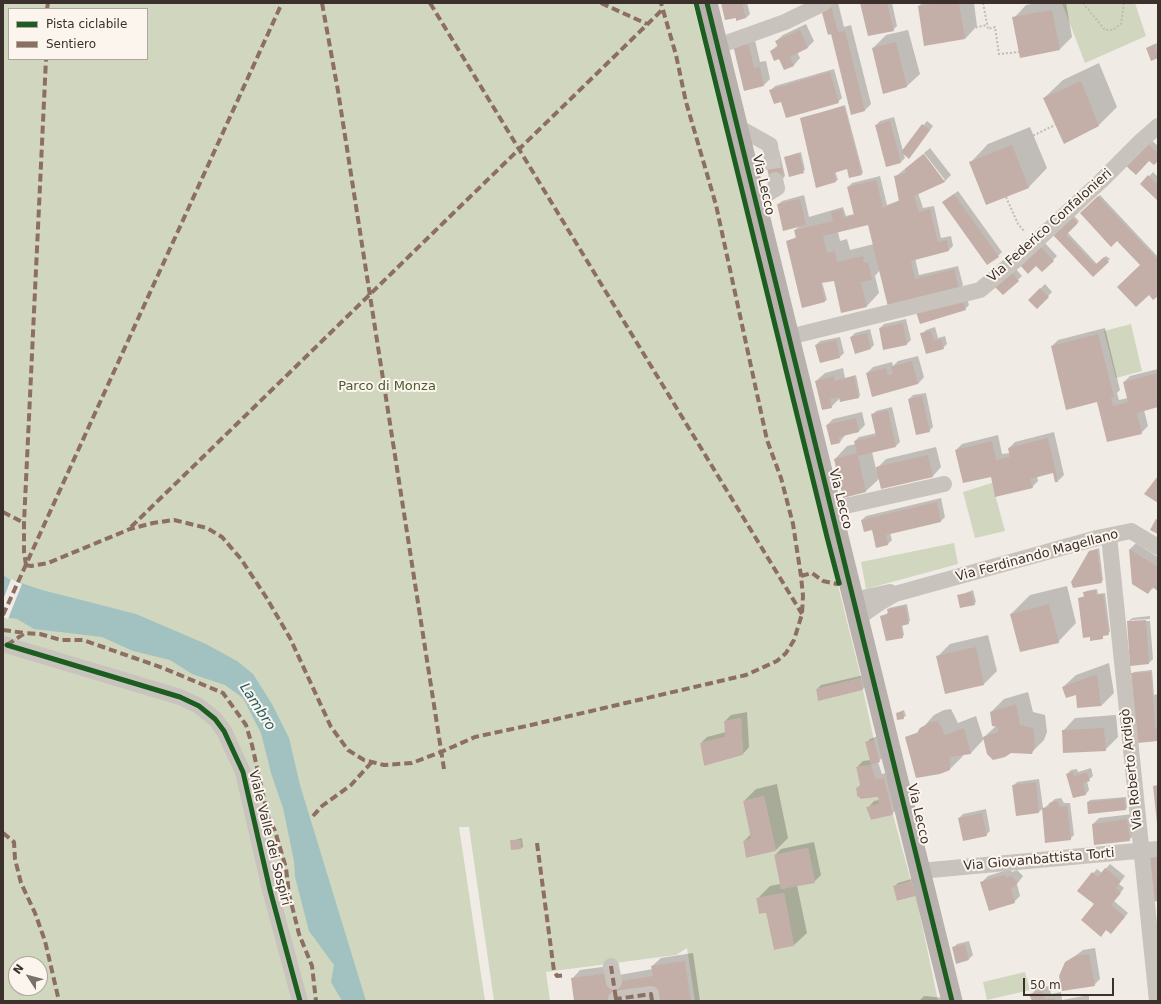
<!DOCTYPE html>
<meta charset="utf-8">
<style>
body{margin:0}
#map{position:relative;width:1161px;height:1004px;overflow:hidden;background:#f0ebe5;font-family:"DejaVu Sans",sans-serif}
canvas{display:block}
.frame{position:absolute;inset:0;border:4px solid #3b302b;pointer-events:none}
.legend{position:absolute;left:8px;top:8px;width:140px;height:52px;box-sizing:border-box;background:#fbf5ee;border:1px solid #aea6a0;margin:0;padding:5px 7px;list-style:none;font-size:12px;color:#3b302b}
.legend li{display:flex;align-items:center;gap:8px;height:20px}
.legend b{width:20px;border:1px solid #aea6a0}
.north{position:absolute;left:8px;top:956px;width:40px;height:40px;box-sizing:border-box;background:#fbf5ee;border:1px solid #aea6a0;border-radius:50%;rotate:306deg;font-size:11px;font-weight:700;line-height:16px;text-align:center;color:#3b302b}
.north::after{content:'';display:block;margin:auto;width:14px;height:18px;background:#7a716c;clip-path:polygon(50% 0,100% 100%,50% 72%,0 100%)}
.scale{position:absolute;left:1023px;top:978px;width:91px;height:18px;box-sizing:border-box;border:2px solid #3b302b;border-top:0;padding-left:5px;font-size:12px;line-height:14px;white-space:nowrap;color:#3b302b;-webkit-text-stroke:3px #fbf5ee;paint-order:stroke}
</style>
<div id="map">
<canvas width="1161" height="1004"></canvas>
<div class="frame"></div>
<ul class="legend">
<li><b style="height:5px;background:#1b5e20"></b>Pista ciclabile</li>
<li><b style="height:5px;background:#8d6e63"></b>Sentiero</li>
</ul>
<div class="north">N</div>
<div class="scale">50 m</div>
</div>
<script>
const ctx = document.querySelector('canvas').getContext('2d');
ctx.lineJoin = 'round';
function fill(path, color) { ctx.fillStyle = color; ctx.fill(path, 'evenodd'); }
const toPath = rows => new Path2D(rows.map(r => 'M' + r).join(''));
function trace(path, color, width, dash) { ctx.strokeStyle = color; ctx.lineWidth = width; ctx.lineCap = dash ? 'butt' : 'round'; ctx.setLineDash(dash || []); ctx.stroke(path); }
function drawText(font, color, halo, rows, align = 'center') {
  ctx.font = font + ' "DejaVu Sans",sans-serif'; ctx.lineWidth = 4; ctx.setLineDash([]); ctx.textBaseline = 'middle'; ctx.strokeStyle = halo; ctx.fillStyle = color; for (const [text, x, y, turn = 0] of rows) {
    ctx.save(); ctx.translate(x, y); ctx.rotate((+turn || 0) * Math.PI / 180); ctx.textAlign = isNaN(turn) ? turn : align; if (halo) ctx.strokeText(text, 0, 0); ctx.fillText(text, 0, 0); ctx.restore();
  }
}
fill(toPath([
 [3,3,693,3,861,678,816,689,818,700,863,690,874,740,865,743,871,765,856,767,860,785,856,788,857,796,861,799,878,797,879,804,867,807,871,820,893,815,911,881,893,887,898,901,916,896,938,1001,695,1001,687,948,676,955,546,972,550,1001,494,1001,469,827,459,827,485,1001,3,1001],
 [9,9,147,9,147,59,9,59],
 [741,718,743,755,704,766,700,743,725,737,724,721],
 [764,796,776,851,746,858,743,841,751,839,743,801],
 [808,848,815,882,781,889,774,855],
 [784,893,794,946,774,950,766,913,759,914,756,898],
 [16,964,40,964,40,988,16,988],
 [1062,3,1135,3,1146,36,1085,63],
 [1131,324,1142,371,1116,378,1104,331],
 [992,483,1005,531,975,538,963,492],
 [954,543,958,564,866,589,861,562],
 [1025,972,1030,990,987,1000,983,982]
]), '#d1d6bf');
fill(toPath([
 [3,575,9,579,42,590,136,614,206,644,237,661,253,674,272,704,289,738,300,785,366,1001,342,1001,331,982,334,965,309,931,295,877,294,861,283,808,271,773,261,733,243,698,225,685,192,674,170,660,133,651,102,637,34,629,17,619,3,617]
]), '#a1c2c1');
fill(toPath([
 [11,579,22,584,8,619,3,617,3,600]
]), '#f0ebe5');
fill(toPath([
 [722,3,747,3,750,14,746,18,736,16],
 [828,3,838,3,844,27,851,25,871,104,865,110,852,114],
 [861,3,892,3,897,26,893,30],
 [922,3,974,3,977,26,965,39,919,6],
 [1037,3,1066,3,1072,37,1059,50,1014,18,1026,5],
 [806,24,814,41,808,47,797,52,800,58,794,65,785,69,780,58,771,51,778,45,776,41,783,35],
 [908,30,920,74,907,86,883,93,873,48,886,35],
 [754,36,760,62,766,61,770,79,764,85,734,46],
 [1157,43,1158,57,1152,59,1149,47],
 [1099,63,1117,107,1099,125,1044,98,1063,80],
 [834,69,842,98,838,102,782,101,771,90,775,86],
 [845,105,863,173,861,174,848,168,835,171,838,180,836,181,816,187,801,119],
 [894,117,903,151,927,121,933,126,913,153,903,152,905,158,901,162,887,166,876,125,880,121],
 [1030,127,1047,168,1029,187,987,204,970,163,988,144],
 [1150,139,1158,146,1158,160,1149,160,1127,165],
 [930,148,951,175,945,181,918,193,923,208,934,206,941,238,951,236,953,246,949,250,915,258,919,275,958,266,963,285,959,289,889,306,880,270,875,276,879,293,867,306,834,279,822,282,827,300,825,301,802,307,787,241,797,237,795,230,800,226,778,205,782,201,804,195,809,217,843,207,846,216,854,214,848,187,852,183,880,176,887,205,900,200,895,177,923,154,943,180,945,180,924,153],
 [869,224,874,244,850,250,847,239,840,241,838,232],
 [779,150,785,176,784,177,766,153],
 [801,152,805,170,790,175,785,157],
 [1153,172,1158,177,1158,200,1142,184],
 [958,191,1002,252,998,256,943,202],
 [1100,195,1158,257,1158,294,1142,265,1117,239,1081,213],
 [1074,216,1079,221,1067,232,1097,264,1106,256,1110,259,1093,275,1055,235],
 [1044,242,1057,256,1042,271,1036,264,1028,272],
 [1014,267,1022,276,1003,294],
 [1045,284,1052,292,1037,308,1029,300],
 [966,295,969,305,965,309,920,323],
 [906,319,911,340,907,344,884,348,880,328,884,324],
 [935,327,938,338,945,336,947,344,943,348,922,334,926,330],
 [1105,328,1120,390,1117,393,1119,400,1128,398,1124,382,1130,376,1158,369,1158,406,1144,410,1148,426,1141,433,1098,401,1052,346,1058,340],
 [870,329,874,345,870,349,851,337,855,333],
 [840,337,844,353,840,357,820,362,816,345,820,341],
 [918,356,924,377,918,384,867,373,873,367,892,362,893,366,898,361],
 [843,368,845,378,856,375,860,395,859,397,840,398,831,407,816,381,825,373],
 [926,393,933,427,929,431,909,399,913,395],
 [892,407,900,442,896,446,872,452,876,469,886,459,936,447,941,467,933,476,880,478,866,491,835,459,847,446,856,444,855,441,859,437,877,433,872,415,876,411],
 [862,412,865,425,858,432,846,434,840,442,827,425,833,419],
 [1054,432,1064,475,1058,481,1054,472,1037,476,1038,481,1032,487,991,475,956,450,962,444,998,435,1002,454,1010,453,1009,448,1015,442],
 [941,498,945,517,941,521,890,533,892,540,888,544,877,547,873,529,862,520,866,516],
 [1136,543,1158,557,1158,590,1154,587,1148,593,1133,584,1130,549],
 [1099,548,1103,580,1101,582,1090,552],
 [1067,586,1076,623,1058,642,1011,614,1030,595],
 [1097,589,1098,594,1105,593,1110,632,1104,634,1102,638,1079,598,1085,596,1086,591],
 [973,590,976,602,974,604,958,596],
 [907,604,910,621,902,624,904,635,902,637,882,616,888,613,889,608],
 [1150,616,1150,619,1131,620,1131,622,1150,621,1153,659,1149,663,1128,622,1132,618],
 [988,635,997,671,984,684,946,693,937,657,950,644],
 [1109,663,1114,693,1101,706,1063,687,1076,675],
 [1152,670,1154,695,1158,694,1158,740,1132,674,1134,672],
 [864,675,867,685,863,689,819,699,817,689,821,685],
 [1028,692,1033,712,1045,715,1047,732,1044,740,1031,753,984,739,971,753,962,754,963,756,950,769,906,737,919,732,934,715,944,710,951,709,958,723,976,716,983,738,996,726,991,712,1004,699],
 [904,710,906,716,898,719,897,713],
 [747,712,749,747,743,754,701,743,707,737,726,732,725,721,731,715],
 [1116,715,1118,737,1105,750,1063,731,1075,718],
 [878,736,883,757,878,762,882,774,890,772,898,808,892,814,868,808,874,801,879,800,879,796,861,785,857,767,863,761,871,760,866,743,870,739],
 [1091,768,1093,776,1087,781,1089,790,1086,794,1067,774,1071,770,1077,769,1078,772],
 [1039,779,1043,808,1039,812,1013,786,1017,782],
 [777,784,788,838,776,850,744,841,751,834,744,801,756,789],
 [1126,797,1127,808,1125,809,1088,802,1090,800],
 [1061,798,1064,803,1070,803,1074,835,1070,839,1043,809,1055,799],
 [986,809,990,831,986,835,959,818,963,814],
 [1133,814,1135,834,1129,840,1093,824,1099,818],
 [522,838,523,847,521,848,511,841],
 [814,842,821,875,814,882,797,885,807,933,794,945,775,949,767,911,757,899,770,886,780,884,775,855,781,849],
 [1110,864,1125,876,1119,884,1124,888,1114,901,1128,913,1111,933,1095,904,1078,891,1097,869,1102,873],
 [1010,869,1012,872,1017,870,1023,876,1017,884,1020,896,1014,902,982,882,988,876],
 [915,878,919,892,894,887,898,883],
 [969,941,973,955,969,959,953,948,957,944],
 [1095,948,1100,979,1094,985,1066,963,1083,950],
 [693,953,700,1001,575,1001,572,979,580,970,617,965,619,975,653,969,652,966,661,958],
 [1049,986,1051,994,1061,992,1062,1000,1089,995,1089,1001,1033,1001,1031,995,1037,988],
 [924,996,944,998,944,1001,919,1001]
]), '#0003');
fill(toPath([
 [721,3,742,3,746,18,736,21,736,18,725,20],
 [860,3,887,3,894,31,868,36],
 [934,3,959,3,965,39,924,46,918,6],
 [831,6,838,32,845,31,865,111,851,115,831,34,828,35,821,9],
 [1052,10,1060,50,1020,58,1012,17],
 [800,30,808,48,790,57,794,66,784,70,779,59,774,61,770,51,778,47,775,41],
 [748,42,754,68,760,67,764,86,744,91,733,45],
 [896,42,907,87,883,94,872,48],
 [1155,44,1158,58,1151,61,1146,48],
 [830,72,839,103,786,118,781,102,774,104,769,90],
 [1081,81,1099,126,1064,144,1043,98],
 [844,106,862,175,849,178,847,169,834,173,836,182,816,188,800,118],
 [890,121,901,163,886,167,875,125],
 [922,124,930,130,909,159,901,152],
 [1146,142,1158,153,1158,161,1154,165,1149,161,1136,175,1125,165],
 [1012,145,1029,188,986,205,969,162],
 [778,151,784,178,770,181,764,155],
 [799,153,804,173,789,177,784,157],
 [924,154,945,182,914,196,919,212,930,209,938,242,947,240,949,251,911,261,915,279,954,269,959,290,888,307,868,225,823,236,827,253,835,251,837,262,863,256,864,263,868,262,872,280,861,282,867,307,841,313,834,281,821,283,825,302,802,308,786,241,796,238,794,230,833,221,831,212,842,209,844,218,854,215,847,187,876,180,883,208,899,201,894,176,906,173,905,169],
 [1148,175,1158,185,1158,201,1140,184],
 [954,194,999,257,987,265,942,202],
 [1098,196,1158,260,1158,296,1153,300,1149,295,1136,307,1117,287,1140,265,1117,241,1111,247,1080,213],
 [800,199,806,225,783,231,777,204],
 [1072,217,1078,223,1066,235,1095,265,1104,257,1109,262,1093,277,1053,235],
 [1039,245,1054,261,1042,272,1036,266,1028,274,1019,264],
 [1010,270,1019,281,1003,295,993,285],
 [1040,288,1049,297,1037,309,1028,300],
 [962,298,966,310,920,324,916,312],
 [903,323,907,345,883,350,879,328],
 [931,331,934,341,941,339,944,349,926,354,920,333],
 [867,333,871,349,855,354,850,337],
 [1098,334,1114,397,1111,398,1113,406,1128,402,1123,382,1158,373,1158,407,1137,413,1142,434,1107,442,1097,402,1066,410,1051,346],
 [836,340,840,358,820,363,815,345],
 [912,361,918,384,872,397,866,373,886,368,888,375,893,374,891,367],
 [834,376,835,381,854,376,859,398,840,402,839,397,830,399,832,408,822,410,815,381],
 [922,396,930,432,916,435,908,399],
 [888,410,896,447,858,456,866,492,843,498,834,459,857,453,854,441,876,436,871,414],
 [856,418,859,432,839,437,840,443,831,445,826,425],
 [1048,438,1058,482,1055,482,1053,473,1030,479,1033,488,995,497,991,477,963,483,955,450,992,441,996,460,1010,457,1008,448],
 [928,455,933,477,881,489,876,467],
 [1158,476,1158,503,1144,494],
 [937,502,941,522,886,535,888,545,876,548,872,530,864,532,861,520],
 [1156,519,1158,520,1158,534,1150,530],
 [1097,549,1102,583,1073,588,1071,582,1089,551],
 [1129,549,1158,567,1158,591,1152,587,1148,594,1132,584],
 [1096,590,1096,595,1103,594,1109,635,1103,636,1103,639,1090,641,1090,637,1083,638,1078,598,1084,597,1083,592],
 [971,592,975,605,960,608,957,595],
 [1049,604,1059,643,1020,652,1010,614],
 [905,606,909,624,901,626,903,638,886,641,880,616,888,614,887,609],
 [1146,620,1149,664,1130,666,1127,621],
 [976,647,984,685,945,694,936,656],
 [1151,672,1155,728,1158,728,1158,741,1137,743,1131,673],
 [1097,674,1101,706,1077,708,1076,695,1066,698,1062,687],
 [861,678,863,690,818,701,816,689],
 [1016,704,1020,725,1033,728,1035,745,1032,754,1011,753,1005,757,993,760,987,754,983,737,998,732,998,727,992,726,990,712],
 [903,711,904,719,897,720,896,713],
 [741,718,743,755,704,766,700,743,725,737,724,721],
 [938,721,945,735,964,728,971,754,950,757,950,770,940,774,916,778,905,737,917,733,920,728,931,722],
 [1104,728,1106,751,1063,753,1062,730],
 [874,740,880,762,871,765,865,742],
 [871,765,876,779,884,778,893,815,871,820,866,807,879,804,878,797,861,799,857,796,856,788,860,785,856,767],
 [1073,772,1074,776,1087,772,1090,781,1083,783,1086,795,1073,798,1066,774],
 [1036,782,1039,813,1016,816,1012,785],
 [1158,785,1158,823,1157,823,1153,786],
 [764,796,776,851,746,858,743,841,751,839,743,801],
 [1124,798,1126,810,1088,814,1087,802],
 [1057,801,1060,807,1067,806,1071,840,1045,843,1042,808,1049,807,1049,803],
 [982,813,987,836,963,841,958,818],
 [1127,819,1130,841,1094,845,1092,824],
 [510,840,521,840,521,849,511,850],
 [808,848,815,883,781,889,774,855],
 [1158,854,1158,901,1152,902,1148,855],
 [1105,868,1121,881,1116,888,1121,893,1111,905,1125,917,1111,934,1106,930,1101,937,1081,920,1094,904,1077,891,1092,872,1098,877],
 [1004,875,1006,878,1011,876,1017,882,1015,887,1011,889,1015,903,989,911,980,882],
 [911,881,916,896,897,901,893,886],
 [784,893,794,946,774,950,766,913,759,914,756,898],
 [965,944,969,960,956,964,952,947],
 [1089,954,1095,986,1062,991,1059,976,1065,962,1075,956],
 [685,961,691,1001,574,1001,571,978,609,973,614,982,653,976,651,966],
 [1042,991,1045,999,1055,998,1055,1001,1032,1001,1029,994]
]), '#c3afa7');
trace(toPath([
 [771,153,775,180]
]), '#ccc6c0', 16, [16, 8]);
trace(toPath([
 [983,3,988,29,995,27,999,54,1019,52],
 [1083,3,1105,30,1113,30,1121,24,1124,3],
 [964,30,987,25],
 [1019,162,1026,139,1055,125],
 [1006,197,1018,224,1025,232]
]), '#c2bbb6', 2, [2, 2]);
trace(toPath([
 [718,46,785,22,824,3],
 [738,127,770,145,771,153],
 [756,201,777,188,775,180],
 [789,337,980,290,1016,260,1101,181,1142,140,1158,126],
 [832,509,944,484],
 [1109,536,1157,1001],
 [853,600,890,592],
 [858,618,881,602,895,594,1097,538,1131,531,1158,547],
 [3,644,180,697,199,706,215,719,224,731,243,772,270,890,300,1001],
 [920,871,1158,849],
 [611,966,614,982],
 [617,1001,616,999,651,994,652,1001]
]), '#c9c3be', 16);
trace(toPath([
 [707,3,952,1001]
]), '#b8b1ad', 21);
trace(toPath([
 [322,3,338,91,444,769],
 [430,3,802,614],
 [601,3,647,24],
 [47,9,48,3],
 [3,512,24,523],
 [131,527,663,9],
 [26,565,31,566,48,563,130,529,153,523,174,520,207,528,222,537,241,559,266,597,290,638,331,727,348,750,364,760,384,765,412,763,441,752,475,737,531,725,746,675,777,661,786,653,794,640,802,614,803,596,801,576,793,524,781,478,767,440,716,205,686,102,676,55,661,3],
 [26,565,24,552,24,523,46,59],
 [801,576,812,573,823,581,837,584,842,583],
 [3,615,282,3],
 [3,630,25,633],
 [7,645,25,633,40,634,61,640,83,640,163,668,223,693,246,725,252,745,268,817,275,831,286,868,289,894,299,934,312,966,316,1001],
 [313,816,322,806,351,785,371,763],
 [3,833,14,842,15,859,21,883,35,913,45,941,59,1001],
 [537,843,554,971,557,976,566,975],
 [611,966,616,999],
 [617,1001,616,999,651,994,652,1001]
]), '#8d6e63', 4, [8, 4]);
trace(toPath([
 [696,3,827,537,839,583],
 [707,3,952,1001],
 [7,645,180,697,199,706,215,719,224,731,243,772,270,890,300,1001]
]), '#1b5e20', 5);
drawText('13px', '#3b302b', '#fbf5ee', [
 ["Via Lecco",763,185,77],
 ["Via Federico Confalonieri",1050,226,-42],
 ["Via Lecco",840,499,76],
 ["Via Ferdinando Magellano",1037,556,-15],
 ["Via Roberto Ardigò",1132,769,-96],
 ["Via Lecco",918,814,77],
 ["Viale Valle dei Sospiri",269,838,76],
 ["Via Giovanbattista Torti",1039,860,-5]
]);
drawText('13px', '#4a5a2e', '#fbf5ee', [
 ["Parco di Monza",387,387]
]);
drawText('italic 14px', '#1f5a5e', '#fbf5ee', [
 ["Lambro",257,707,57]
]);
</script>
